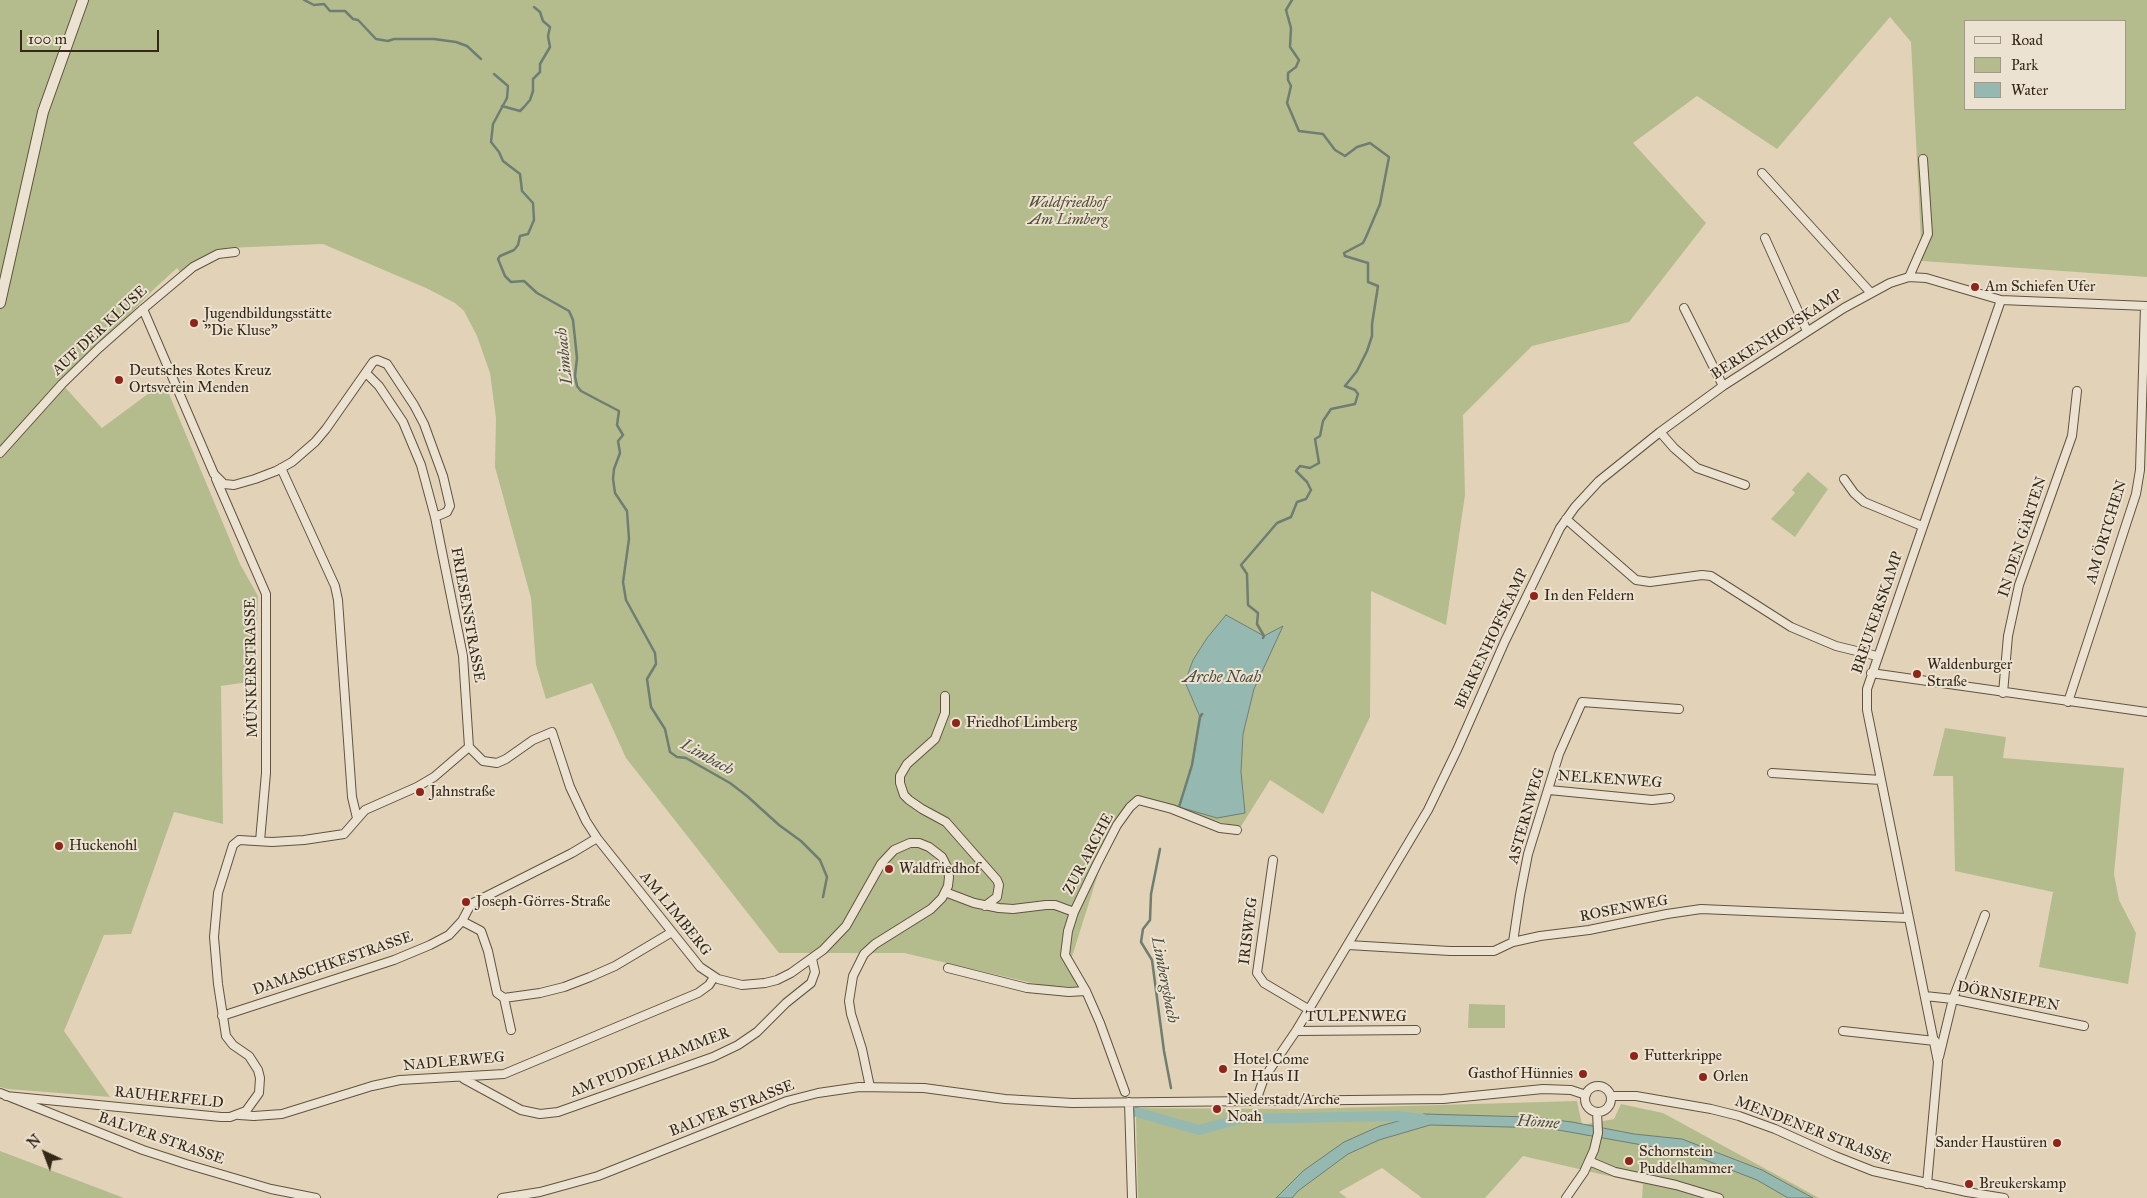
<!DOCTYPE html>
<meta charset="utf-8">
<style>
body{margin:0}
#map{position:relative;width:2147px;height:1198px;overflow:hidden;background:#e2d3b8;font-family:"IM FELL Great Primer",serif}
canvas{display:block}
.legend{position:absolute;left:1964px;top:20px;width:162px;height:90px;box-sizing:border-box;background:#ece2d1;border:1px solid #a39887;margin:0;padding:6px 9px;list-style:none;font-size:15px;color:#352817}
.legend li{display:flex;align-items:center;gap:10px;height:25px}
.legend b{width:25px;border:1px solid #a39887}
.north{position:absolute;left:20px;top:1128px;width:50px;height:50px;-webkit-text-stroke:4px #ece2d1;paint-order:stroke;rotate:317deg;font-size:14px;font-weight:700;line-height:20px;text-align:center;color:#352817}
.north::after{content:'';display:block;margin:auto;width:18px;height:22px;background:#352817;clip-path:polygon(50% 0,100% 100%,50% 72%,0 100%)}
.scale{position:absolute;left:20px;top:30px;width:139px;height:22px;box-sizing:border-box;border:2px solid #352817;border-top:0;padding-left:6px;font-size:15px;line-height:18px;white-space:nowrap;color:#352817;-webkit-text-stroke:4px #ece2d1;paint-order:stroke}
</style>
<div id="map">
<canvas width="2147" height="1198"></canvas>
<ul class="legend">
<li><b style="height:6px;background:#ece2d1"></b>Road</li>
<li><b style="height:14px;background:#b4bc8e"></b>Park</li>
<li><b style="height:14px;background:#95b8b0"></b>Water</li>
</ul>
<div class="north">N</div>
<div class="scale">100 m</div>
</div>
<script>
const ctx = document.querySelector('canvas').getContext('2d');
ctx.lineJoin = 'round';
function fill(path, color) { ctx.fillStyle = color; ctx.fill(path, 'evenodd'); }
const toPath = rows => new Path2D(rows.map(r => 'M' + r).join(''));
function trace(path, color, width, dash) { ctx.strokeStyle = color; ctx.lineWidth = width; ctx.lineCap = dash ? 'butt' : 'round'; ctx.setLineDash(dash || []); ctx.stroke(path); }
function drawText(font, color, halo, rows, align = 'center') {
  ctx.font = font + ' "IM FELL Great Primer",serif'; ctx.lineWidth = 4; ctx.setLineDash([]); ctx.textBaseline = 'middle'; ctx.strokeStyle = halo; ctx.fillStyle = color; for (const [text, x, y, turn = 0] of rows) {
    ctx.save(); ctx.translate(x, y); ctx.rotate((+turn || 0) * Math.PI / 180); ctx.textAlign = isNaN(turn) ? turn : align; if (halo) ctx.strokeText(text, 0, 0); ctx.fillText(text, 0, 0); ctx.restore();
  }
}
fill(toPath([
 [0,0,2147,0,2147,277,1922,261,1911,42,1890,17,1777,149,1697,96,1633,143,1706,223,1629,322,1532,346,1463,415,1465,495,1446,625,1371,591,1370,717,1323,814,1270,780,1240,828,1136,797,1102,861,1071,960,1077,987,1045,986,904,953,779,953,626,758,592,683,546,699,536,665,531,598,495,467,496,418,490,373,477,336,464,311,455,303,426,288,323,244,226,248,206,256,181,273,177,268,153,290,62,384,102,428,164,382,240,564,258,596,255,681,221,686,223,824,174,812,131,934,104,935,64,1031,110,1097,8,1089,0,1087],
 [1966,21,2126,21,2126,109,1966,109],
 [1226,616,1264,636,1282,627,1254,689,1243,734,1241,772,1179,807,1192,765,1200,717,1185,682,1193,660,1207,638],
 [1808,472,1828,489,1795,537,1771,519,1795,493,1792,490],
 [1945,728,2006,737,2003,758,2124,768,2114,874,2119,900,2136,933,2128,984,2039,967,2053,892,1955,871,1953,776,1933,776],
 [1469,1004,1505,1005,1505,1028,1468,1028],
 [1577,1101,1582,1125,1614,1119,1621,1104,1663,1113,1819,1198,1642,1198,1643,1184,1523,1156,1485,1198,1422,1198,1382,1168,1339,1192,1347,1198,1138,1198,1136,1118,1141,1108,1300,1109],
 [0,1151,124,1198,0,1198]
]), '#b4bc8e');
const water = toPath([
 [1226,615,1264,636,1283,626,1254,689,1243,734,1241,772,1245,813,1217,818,1179,807,1192,765,1200,717,1185,682,1193,660,1207,638,1226,615],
 [1424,1114,1530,1117,1572,1122,1634,1134,1682,1139,1762,1170,1813,1198,1788,1198,1757,1180,1687,1153,1547,1128,1430,1125,1379,1140,1348,1154,1298,1191,1292,1198,1276,1198,1303,1171,1344,1142,1380,1126,1424,1114]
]);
fill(water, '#95b8b0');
trace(water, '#6f7e73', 1);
trace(toPath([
 [304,0,314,5,324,4,330,11,345,11,353,19,358,20,376,39,388,41,394,39,434,39,456,42,467,46,481,59],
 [494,74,508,86,507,98,493,124,491,142,499,152,503,161,520,174,522,191,533,203,534,220,528,234,520,236,518,245,514,250,500,256,498,259,505,276,511,282,524,281,537,293,569,311,573,320,577,358,575,376,577,386,581,391,619,411,617,425,623,435,618,441,620,453,614,469,613,479,615,493,627,511,629,539,623,582,626,600,655,653,656,664,647,679,651,707,665,729,670,752,677,757,686,758,730,783,747,796,779,825,801,841,820,860,827,877,823,897],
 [502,106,520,111,524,107,530,100,533,91,533,79,540,72,540,64,550,47,548,36,550,27,543,21,540,12,534,7],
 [1263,638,1264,636,1257,624,1258,613,1248,605,1247,574,1241,565,1277,523,1291,517,1297,502,1306,499,1311,490,1307,482,1296,471,1300,466,1310,468,1319,463,1315,439,1320,436,1323,421,1331,409,1355,404,1358,394,1355,390,1345,386,1357,371,1367,351,1372,336,1372,324,1378,286,1368,282,1368,263,1345,256,1344,253,1363,243,1366,237,1380,204,1389,157,1370,143,1357,147,1345,156,1335,150,1323,134,1299,131,1287,103,1291,86,1288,80,1288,73,1296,67,1299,60,1290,47,1291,28,1286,10,1292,0],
 [1179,807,1192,765,1200,717,1202,714],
 [1160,849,1151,894,1150,920,1143,929,1141,942,1152,960,1164,1051,1171,1088]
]), '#6f7e73', 2.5);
trace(toPath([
 [1136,1112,1199,1130,1240,1119,1398,1116,1423,1119]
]), '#95b8b0', 10);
const minor = toPath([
 [1762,173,1871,293],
 [1765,238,1807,331],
 [1909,277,1928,234,1923,159],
 [1684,308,1723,386],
 [143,309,214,474,224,484,234,485,255,479,276,471,292,462,315,442,326,429,373,362,377,360,387,364,414,405,424,424,443,476,450,506,447,512,435,517],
 [366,373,379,386,403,422,421,465,435,517,463,656,469,747,483,761,497,763,506,759,533,740,552,732,570,787,586,821,597,838,700,967,718,979,742,985,765,983,777,980,791,973,823,950,846,926,881,864,894,850,910,843,919,843,929,847,942,857,948,869,949,877,948,886,942,898,931,909,875,944,864,954,853,976,849,1001,851,1014,862,1049,870,1087],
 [1660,432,1674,448,1697,468,1745,485],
 [0,453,62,384,99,348,143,309,193,267,218,254,235,252],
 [281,468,335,586,338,600,352,797,357,818],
 [216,479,266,594,266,773,260,841],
 [1844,479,1854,493,1864,502,1922,526],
 [1566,519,1636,580,1650,582,1702,575,1711,576,1791,627,1836,646,1877,656],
 [1871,673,2147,712],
 [2003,693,2008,636,2019,585,2072,436,2077,391],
 [945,696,945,713,935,739,907,764,900,776,900,783,904,795,909,800,922,809,946,822,997,880,999,885,997,897,985,906],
 [2068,702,2136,494,2140,470,2145,306],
 [1772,773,1881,780],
 [1549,790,1652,800,1670,798],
 [1273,860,1257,973,1264,983,1308,1009],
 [945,892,974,903,999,908,1013,909,1046,905,1055,905,1074,912],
 [462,921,481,931,488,951,497,993,504,998,540,993,564,987,590,977,615,966,672,932],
 [1513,942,1520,895,1528,854,1559,754,1582,702,1679,709],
 [1348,945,1450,951,1494,951,1513,942,1540,936,1589,930,1667,914,1701,909,1907,918],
 [948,968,1027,988,1069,992,1086,991,1100,1023,1125,1092],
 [1086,991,1065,955,1068,931,1074,912,1097,864,1117,825,1130,807,1138,800,1172,809,1220,828,1237,830],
 [1925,996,1953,999,2084,1026],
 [504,998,511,1030],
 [222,1016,394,960,430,945,449,935,462,921,471,904,572,853,597,838],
 [1296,1031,1416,1030],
 [1843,1031,1935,1041],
 [1939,1057,1953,999,1985,915],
 [464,1079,521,1110,540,1114,558,1112,713,1057,738,1045,757,1032,786,1003,811,983,815,972,812,959],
 '1585 1099a13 13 0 1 1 26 0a13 13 0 1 1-26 0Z',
 [0,1093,143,1150,186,1164,271,1189,316,1198],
 [6,1096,221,1117,230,1117,246,1111,259,1093,260,1078,258,1070,249,1056,233,1045,226,1036,218,984,214,937,218,893,233,845,239,840,272,842,304,840,344,834,365,810,417,787,434,777,469,747],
 [1611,1096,1636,1096,1711,1109,1739,1116,1775,1129,1835,1156,1873,1171,1967,1192,2004,1198],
 [1256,1101,1264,1078,1296,1031,1428,810,1457,750,1505,641,1560,528,1575,507,1599,481,1660,432,1723,386,1844,308,1890,283,1909,277,1926,278,2001,300,2147,306],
 [1129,1102,1132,1198],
 [239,1115,254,1116,282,1114,372,1086,400,1080,504,1074,698,993,709,985,714,977],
 [1589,1161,1615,1172,1676,1185,1719,1198],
 [1927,1184,1938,1062,1867,710,1867,689,2001,300],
 [502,1198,540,1192,598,1176,787,1101,818,1093,859,1087,924,1088,1005,1099,1072,1103,1443,1099,1543,1089,1571,1090,1586,1095],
 [1566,1198,1584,1172,1594,1150,1598,1133,1597,1112]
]);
const tertiary = toPath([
 [0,303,43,112,83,0]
]);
trace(minor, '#60533f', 10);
trace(tertiary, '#60533f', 12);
trace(minor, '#ece2d1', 8);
trace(tertiary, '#ece2d1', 10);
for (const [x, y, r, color] of [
 [1975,287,5,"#8f2418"],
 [194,323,5,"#8f2418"],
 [119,380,5,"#8f2418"],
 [1534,596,5,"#8f2418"],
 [1917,674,5,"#8f2418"],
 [956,723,5,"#8f2418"],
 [420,792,5,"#8f2418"],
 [59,846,5,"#8f2418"],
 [889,869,5,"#8f2418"],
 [466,902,5,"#8f2418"],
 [1634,1056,5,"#8f2418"],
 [1223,1069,5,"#8f2418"],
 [1583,1074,5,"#8f2418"],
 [1703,1077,5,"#8f2418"],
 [1217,1109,5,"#8f2418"],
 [2057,1143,5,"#8f2418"],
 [1629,1161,5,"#8f2418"],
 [1969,1184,5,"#8f2418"]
]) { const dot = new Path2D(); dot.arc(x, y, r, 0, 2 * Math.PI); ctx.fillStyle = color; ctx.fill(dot); trace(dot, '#ece2d1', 2); }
drawText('italic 15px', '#554d35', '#ece2d1', [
 ["Waldfriedhof",1068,203],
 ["Am Limberg",1068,220]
]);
drawText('15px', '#352817', '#ece2d1', [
 ["Am Schiefen Ufer",1985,287],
 ["Jugendbildungsstätte",204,314],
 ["\"Die Kluse\"",204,331],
 ["Deutsches Rotes Kreuz",129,371],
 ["Ortsverein Menden",129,388],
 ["In den Feldern",1544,596],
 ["Waldenburger",1927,665],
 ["Straße",1927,682],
 ["Friedhof Limberg",966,723],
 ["Jahnstraße",430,792],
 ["Huckenohl",69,846],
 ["Waldfriedhof",899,869],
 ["Joseph-Görres-Straße",476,902],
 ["Futterkrippe",1644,1056],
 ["Hotel Come",1233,1060],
 ["In Haus II",1233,1077],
 ["Gasthof Hünnies",1573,1074,"right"],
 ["Orlen",1713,1077],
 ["Niederstadt/Arche",1227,1100],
 ["Noah",1227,1117],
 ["Sander Haustüren",2047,1143,"right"],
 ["Schornstein",1639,1152],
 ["Puddelhammer",1639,1169],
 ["Breukerskamp",1979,1184]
], 'left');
drawText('15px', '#352817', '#ece2d1', [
 ["AUF DER KLUSE",100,331,-43],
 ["BERKENHOFSKAMP",1777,335,-33],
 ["AM ÖRTCHEN",2107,532,-73],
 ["IN DEN GÄRTEN",2023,537,-72],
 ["BREUKERSKAMP",1878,613,-71],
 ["FRIESENSTRASSE",467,615,80],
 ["BERKENHOFSKAMP",1492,639,-65],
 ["MÜNKERSTRASSE",252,668,-91],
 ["NELKENWEG",1610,780,4],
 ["ASTERNWEG",1527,816,-74],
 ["ZUR ARCHE",1089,854,-62],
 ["ROSENWEG",1624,909,-11],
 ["AM LIMBERG",675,914,51],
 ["IRISWEG",1249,931,-83],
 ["DAMASCHKESTRASSE",333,964,-19],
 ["DÖRNSIEPEN",2008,997,11],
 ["TULPENWEG",1356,1017],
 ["NADLERWEG",454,1062,-5],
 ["AM PUDDELHAMMER",650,1063,-21],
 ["RAUHERFELD",169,1098,6],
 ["BALVER STRASSE",732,1109,-21],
 ["MENDENER STRASSE",1813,1131,21],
 ["BALVER STRASSE",161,1139,19]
]);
drawText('italic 16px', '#4d4c3d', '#ece2d1', [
 ["Limbach",565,356,-96],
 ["Arche Noah",1222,678],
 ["Limbach",707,758,29],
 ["Limbergsbach",1164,980,79],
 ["Hönne",1538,1123,4]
]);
</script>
